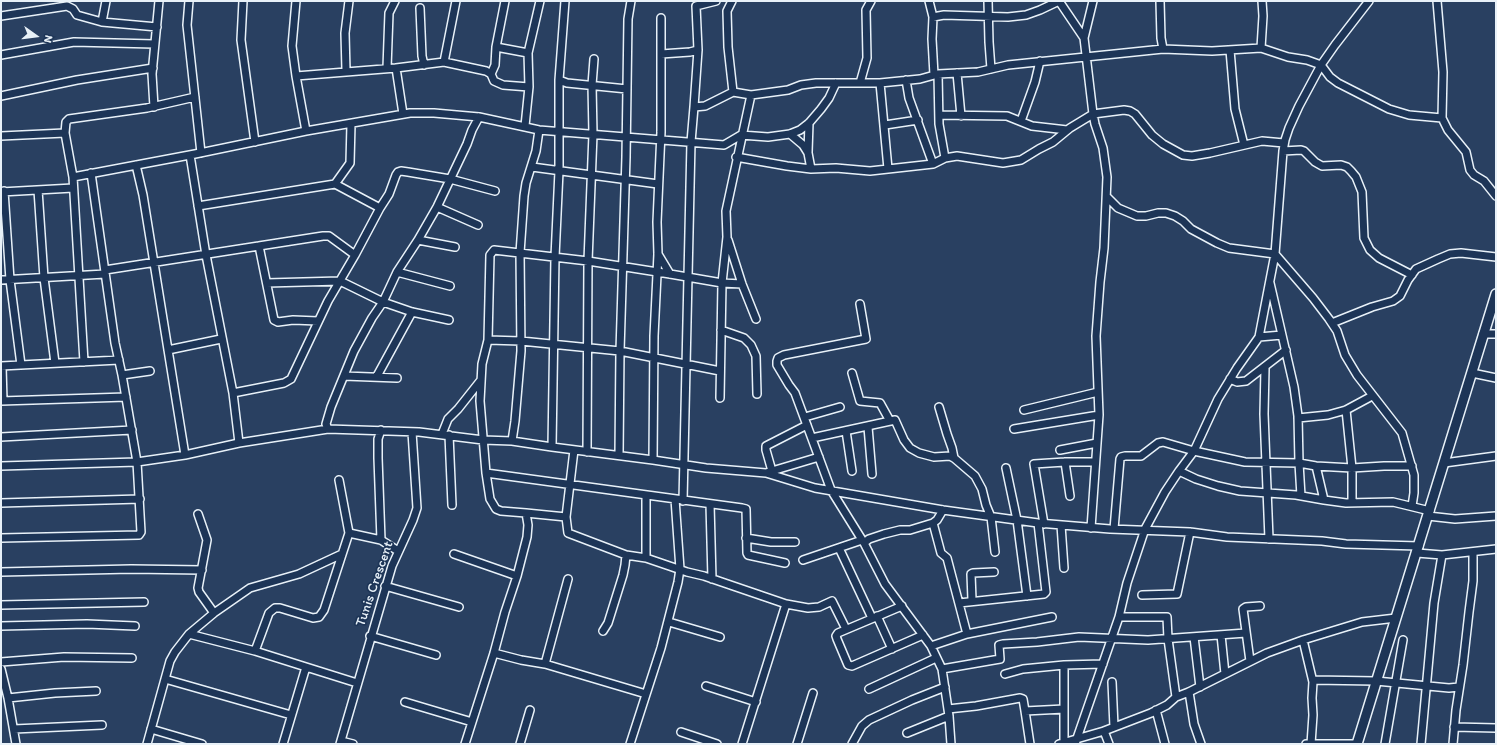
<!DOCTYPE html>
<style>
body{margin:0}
#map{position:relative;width:1497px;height:745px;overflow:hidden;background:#294061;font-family:Itim,sans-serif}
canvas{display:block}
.frame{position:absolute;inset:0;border:2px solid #e8f1f8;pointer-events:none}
.north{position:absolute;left:16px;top:16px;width:40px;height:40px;-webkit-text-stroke:3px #1d3557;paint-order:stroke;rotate:104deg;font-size:11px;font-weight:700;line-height:16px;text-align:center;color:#e8f1f8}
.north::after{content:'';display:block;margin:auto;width:14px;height:18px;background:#e8f1f8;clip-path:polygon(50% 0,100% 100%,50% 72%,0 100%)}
</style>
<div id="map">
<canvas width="1497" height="745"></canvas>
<div class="frame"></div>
<div class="north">N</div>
</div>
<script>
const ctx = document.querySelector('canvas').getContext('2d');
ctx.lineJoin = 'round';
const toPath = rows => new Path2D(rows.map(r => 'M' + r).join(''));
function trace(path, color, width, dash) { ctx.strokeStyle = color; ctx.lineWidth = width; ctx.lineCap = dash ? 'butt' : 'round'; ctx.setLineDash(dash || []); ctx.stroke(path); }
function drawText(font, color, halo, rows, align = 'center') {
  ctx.font = font + ' Itim,sans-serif'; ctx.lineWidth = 3.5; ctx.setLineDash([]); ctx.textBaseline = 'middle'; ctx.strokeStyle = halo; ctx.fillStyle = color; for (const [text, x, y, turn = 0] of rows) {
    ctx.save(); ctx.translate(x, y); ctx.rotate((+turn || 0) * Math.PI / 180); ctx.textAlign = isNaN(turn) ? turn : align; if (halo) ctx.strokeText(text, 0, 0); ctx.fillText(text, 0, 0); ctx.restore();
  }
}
const street = toPath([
 [189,1,187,25,201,153],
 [243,1,241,40,255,142],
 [296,1,292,46,296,76,306,131],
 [716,1,696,6,698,50,694,107,705,106,733,92,751,95,788,90,801,85,816,83,880,83,920,79,938,74,978,72,1008,65,1163,49,1212,51,1261,48,1288,57,1307,60,1321,65,1330,77,1338,83,1389,109,1409,115,1442,118],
 [732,1,727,11,728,47,733,92],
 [929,1,933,17,932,39,934,75],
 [988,1,989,42,991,69],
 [1059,1,1084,38,1093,114,1095,124,1103,148,1107,177,1104,248,1100,282,1096,336,1099,415,1091,528],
 [1160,1,1161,38,1163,49],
 [1437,1,1443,72,1442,118,1448,130,1466,152,1470,170,1474,175,1484,181,1496,196],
 [420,8,422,56,424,65],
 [1,16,67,6,73,9,77,15,102,22,157,27],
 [933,17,944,15,1008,17,1026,15,1040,10,1059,1],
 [102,22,106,1],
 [1084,38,1093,1],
 [496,47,528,53],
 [1261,48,1263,16,1262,1],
 [1230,50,1235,109,1244,145],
 [661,54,661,18],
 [1,55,74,42,154,44],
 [444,62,486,71,491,74,494,81,503,85,529,87],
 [387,68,389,13,395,1],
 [396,68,403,114],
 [346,71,345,33,349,1],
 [957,73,961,116],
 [491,74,495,65,496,47,505,1],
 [938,74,939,124,945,158],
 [296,76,396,68,444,62,456,1],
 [559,80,565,1],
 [906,80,909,98,933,164],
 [860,83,867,58,866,10,871,1],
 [880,83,888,169],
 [1,96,77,80,153,68],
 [154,107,152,74,159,1],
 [939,115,1007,116,1032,126,1067,130],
 [1021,121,1035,82,1040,61],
 [885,125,918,120],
 [525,126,529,87,528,53,540,1],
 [65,133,66,122,69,119,147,108,195,97],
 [790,134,803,145,808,153,811,169],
 [1,136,65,133,73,177,195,154,306,131,410,113,434,113,479,117,539,130,724,145,741,135,768,137,790,134,800,130,809,123,821,109,829,98,836,83],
 [1283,151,1301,150,1304,151,1315,162,1322,166,1341,165,1347,167,1351,171,1356,177,1362,192,1364,238,1370,250,1379,258,1412,275],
 [808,152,809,123],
 [190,155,206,255,233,393,239,443],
 [736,157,787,166,811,169,836,168,870,171,933,164,945,158,957,156,1003,163,1021,160,1039,149,1053,142,1070,128,1093,114,1124,110,1130,111,1135,114,1152,135,1163,144,1183,155,1192,156,1210,153,1262,141,1284,143],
 [532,167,658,184],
 [73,177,84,362],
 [335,184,350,163,351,124],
 [38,190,44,278,55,363],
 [4,191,10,280,21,365],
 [1,192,73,188],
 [1107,197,1118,208,1137,216,1146,216,1158,213,1166,213,1175,216,1183,221,1191,229,1217,243,1229,248,1275,254,1313,298,1329,319,1337,331,1345,355,1357,375,1402,433,1414,475,1414,493,1412,506],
 [198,206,335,184,380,208],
 [437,207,478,225],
 [418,240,455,247],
 [728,240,742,284,756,319],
 [259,246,274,320,278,322,293,320,318,321],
 [658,254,670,274],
 [105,270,323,236,329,236,355,255],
 [397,272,450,286],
 [1,280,105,274],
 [267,283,340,281,383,302,412,312,449,320],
 [1270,283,1294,387,1298,416,1299,463,1301,496],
 [860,304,866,339,784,355,778,358,777,361,777,365,789,385,795,393,831,490,864,543,885,584,931,646,942,669,949,716,951,744],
 [1332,323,1372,307,1393,301,1400,296,1408,280,1416,269,1438,259,1450,254,1461,253,1496,257],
 [721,330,744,338,751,345,756,356,757,394],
 [1483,334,1496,334],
 [1259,337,1282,335],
 [488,340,490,255,494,250,588,261,670,274,722,283,742,284],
 [168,350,221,339],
 [1,366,119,360],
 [2,366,3,401],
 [1265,368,1264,414,1269,539],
 [852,373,860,401,880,403,890,421],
 [1472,373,1496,378],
 [122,375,150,371],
 [344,376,397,378],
 [377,376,412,312],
 [1230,379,1237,382,1246,381,1286,350],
 [233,393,284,383,291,379,328,301,355,255,380,208,389,194,396,175,398,172,401,171,408,172,450,179,495,191],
 [720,398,722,283,727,237,726,211,751,95],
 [1,401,126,397],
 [939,407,947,434,952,448,954,458],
 [1024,410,1098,392],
 [1346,410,1352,468,1352,503],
 [805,417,840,407],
 [1298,418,1328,415,1346,410,1372,396],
 [868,427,872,474],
 [328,429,326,424,331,407,354,351,372,318,383,302,397,272,418,240,437,207,467,144,472,130,479,117],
 [1014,429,1099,415],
 [381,430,378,439,378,458,381,540],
 [846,431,852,471],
 [442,434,448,419,458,409,481,380],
 [449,435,452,505],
 [1,437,132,430],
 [812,438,895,420,904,440,910,448,919,453,934,457,950,456,954,458,975,476,982,489,986,505,991,517,995,552],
 [512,441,515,421,521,351,520,253,524,196,526,183,536,151,539,130],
 [552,447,555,257,559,171,559,80,567,83,627,89],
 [1060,450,1097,443],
 [587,452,588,261,593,134,592,85,594,59],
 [185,455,239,443,328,429,419,432,483,440,512,441,552,447,653,460,706,468,766,473,815,488,943,510,1038,523,1110,529,1190,532,1227,537,1322,541,1346,544,1419,546],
 [619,455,620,351,626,157,628,19,631,1],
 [653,460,654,336,658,254,657,222,661,132,661,54,690,52,698,50],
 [1065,462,1070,496],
 [1444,463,1496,456],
 [1,466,137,462,185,455,143,195,136,165],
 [1316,466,1324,500],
 [1006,468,1017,520,1027,596],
 [772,471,819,457],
 [1179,471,1196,479,1218,486,1240,491,1296,495,1324,500,1346,503,1393,502,1430,511],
 [486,473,742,508,746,509,747,553,748,555,785,563],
 [766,473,772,471,766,450,766,446,807,425],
 [683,501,691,142,694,107],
 [1,503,140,499],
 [710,504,712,579],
 [526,513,566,517,574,450],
 [198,514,207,540,198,588,199,592,214,613],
 [1428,516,1455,519,1496,516],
 [566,517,568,533,626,555,625,565,623,575,608,623,603,631],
 [933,523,941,553,947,558,967,634],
 [1044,524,1034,464,1065,462,1095,462],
 [1061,525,1064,568],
 [1114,529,1120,459,1121,457,1125,456,1141,456,1158,443,1163,442,1194,451,1245,462,1299,463,1316,466,1352,468,1384,466,1412,466],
 [349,533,381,540,398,551],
 [1,538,139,535,141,532,137,462,122,375,115,343,91,173],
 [746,538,771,542,795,542],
 [864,543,869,539,884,534,900,530,910,530,933,523,937,520,943,510],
 [839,548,872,618],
 [1417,553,1442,555,1496,549],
 [454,554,517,576],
 [626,555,646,558,687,572,704,576,786,604,742,744],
 [646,558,646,495],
 [803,560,862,540],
 [1,572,131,569,202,570],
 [385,586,459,607],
 [1142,595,1177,594,1190,532],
 [972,600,971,574,973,573,994,572],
 [959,603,1044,594,1046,592,1038,523],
 [786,604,808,608,819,607,832,601,846,629],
 [1,605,144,602],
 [902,606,838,633,836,636,837,639,848,665,852,666,923,635],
 [877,616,892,649],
 [1119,617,1167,617,1168,639,1176,697],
 [669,622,720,637],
 [1,626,87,624,135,626],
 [189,634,255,651,357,683],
 [1221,635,1225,674],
 [370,636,436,655],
 [1194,637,1200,687],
 [1303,640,1313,682,1312,698,1313,715,1311,744],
 [931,646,967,634,1052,617],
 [255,651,269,613,275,608,280,608,313,618,319,617,324,610,349,533,339,480],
 [494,653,521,660,545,664,646,694],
 [1250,661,1243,609,1246,607,1260,606],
 [1,662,64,657,132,658],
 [545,664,568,579],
 [1,669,8,698,16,744],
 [942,669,1000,659,999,645,1003,644,1037,642,1079,637,1148,640,1246,633],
 [1005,674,1023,669,1064,665,1103,664],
 [165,679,291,715],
 [1313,680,1376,681,1449,688,1459,687],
 [1112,682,1114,727],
 [706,686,756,702],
 [869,689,936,658],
 [1189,692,1194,724,1201,744],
 [8,698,55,693,96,691],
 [405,702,472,722],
 [948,709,976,706,1020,698,1023,699,1025,711],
 [1156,710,1165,744],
 [1454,727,1496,728],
 [14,729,102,725],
 [151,729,202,744],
 [1104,731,1109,744],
 [681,732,717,744],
 [907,733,949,716],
 [341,741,353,744],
 [1064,743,1064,665],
 [147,744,170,661,175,652,189,634,214,613,250,588,299,574,342,554],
 [283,744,306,667],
 [340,744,392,566,413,520,417,508,412,432],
 [465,744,494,653,505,612,517,576,527,537,528,525,526,513,501,511,496,509,490,499,486,473,480,401,482,364,488,340,521,341,620,351,720,371],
 [520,744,530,710],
 [630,744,661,648,678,582,680,569,675,499],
 [797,744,813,693],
 [852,744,862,726,869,720,912,700,945,687],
 [1030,744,1025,711,1064,709],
 [1059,744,1104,731,1151,713,1167,705,1176,697,1189,692,1267,653,1303,640,1362,622,1396,618],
 [1075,744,1119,617,1127,583,1145,529,1165,492,1179,471,1194,451,1218,399,1237,368,1259,337,1275,254,1283,151,1285,140,1289,128,1299,106,1321,65,1335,45,1369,1],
 [1306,744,1357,744],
 [1385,744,1403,640],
 [1421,744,1434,603,1442,555],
 [1453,744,1456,710,1463,665,1469,612,1473,581,1473,552]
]);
const secondary = toPath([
 [1357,744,1496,294]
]);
trace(street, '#e8f1f8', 10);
trace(secondary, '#e8f1f8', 12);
trace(street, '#1d3557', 7);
trace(secondary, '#1d3557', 9);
drawText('14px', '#e8f1f8', '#1d3557', [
 ["Tunis Crescent",375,584,-71]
]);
</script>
